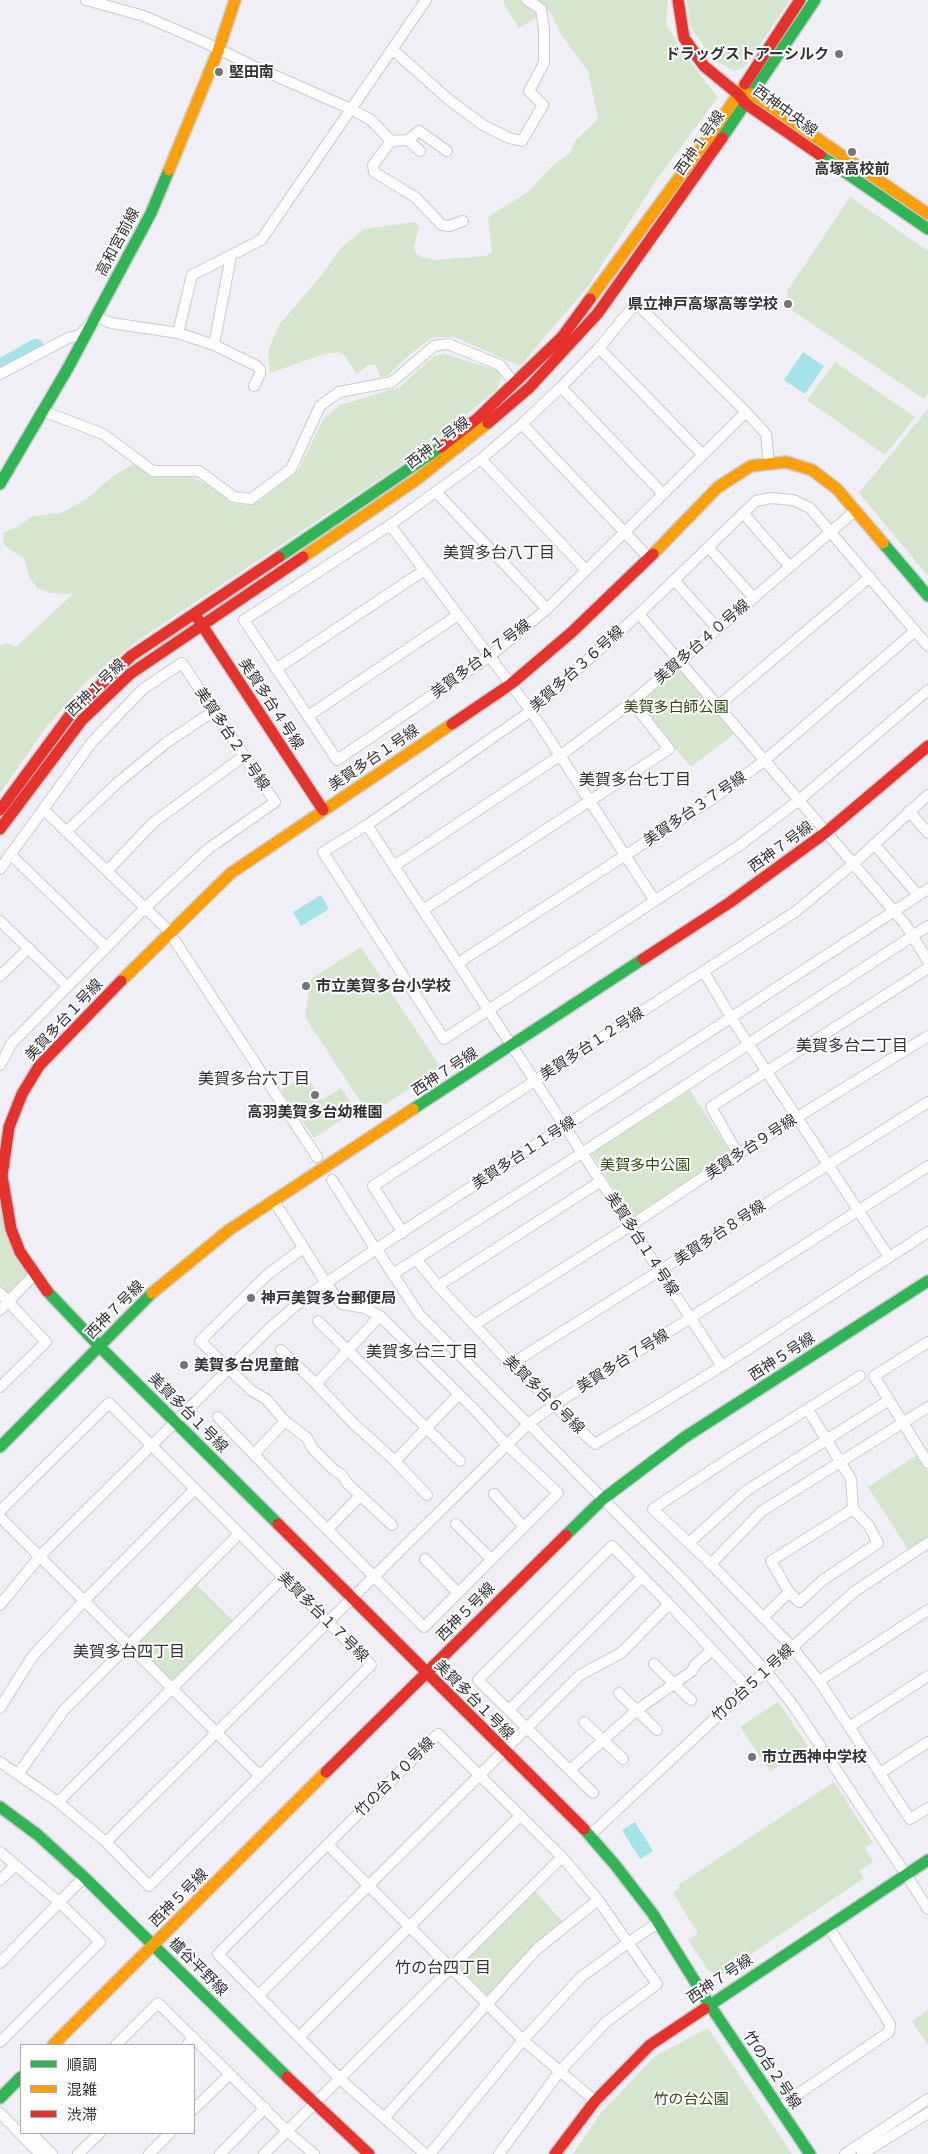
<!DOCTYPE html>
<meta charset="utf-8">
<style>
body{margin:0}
#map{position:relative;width:928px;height:2154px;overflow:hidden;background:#efeff5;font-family:Raleway,"Noto Sans JP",sans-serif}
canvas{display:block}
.legend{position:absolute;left:20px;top:2044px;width:175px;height:90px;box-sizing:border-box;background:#fff;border:1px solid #adadaf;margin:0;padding:6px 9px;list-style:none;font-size:15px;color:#333337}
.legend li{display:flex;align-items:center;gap:10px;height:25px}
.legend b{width:25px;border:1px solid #adadaf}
</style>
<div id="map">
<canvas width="928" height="2154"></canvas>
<ul class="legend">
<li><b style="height:6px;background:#30b455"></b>順調</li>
<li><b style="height:6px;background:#ff9f0a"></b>混雑</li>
<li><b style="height:6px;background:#e5322d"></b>渋滞</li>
</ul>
</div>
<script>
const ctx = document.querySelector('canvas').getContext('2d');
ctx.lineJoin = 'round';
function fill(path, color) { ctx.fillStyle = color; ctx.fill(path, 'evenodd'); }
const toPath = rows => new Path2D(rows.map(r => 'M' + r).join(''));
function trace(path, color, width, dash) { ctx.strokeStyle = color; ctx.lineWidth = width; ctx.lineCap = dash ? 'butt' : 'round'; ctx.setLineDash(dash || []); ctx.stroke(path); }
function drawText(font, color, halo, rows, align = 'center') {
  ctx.font = font + ' Raleway,"Noto Sans JP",sans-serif'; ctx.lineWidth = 4; ctx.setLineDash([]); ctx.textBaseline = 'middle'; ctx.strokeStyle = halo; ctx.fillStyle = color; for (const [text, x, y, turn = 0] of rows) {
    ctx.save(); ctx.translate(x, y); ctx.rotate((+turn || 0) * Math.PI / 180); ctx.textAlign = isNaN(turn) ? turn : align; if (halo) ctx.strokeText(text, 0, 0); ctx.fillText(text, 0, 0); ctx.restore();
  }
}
fill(toPath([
 [504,0,668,0,666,24,682,52,718,97,657,179,589,285,520,366,454,337,433,337,410,354,387,376,381,377,375,365,368,365,357,374,345,356,339,352,324,354,270,373,268,352,279,325,321,276,341,248,364,229,415,222,419,227,414,247,416,254,422,257,435,260,486,256,492,252,488,217,528,192,553,165,570,153,576,140,598,119,588,71,562,36,549,10,519,28,504,4],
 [687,0,790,0,744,68,734,71,720,63,707,51,690,25],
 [850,197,928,251,928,394,924,399,790,309,787,291],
 [444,354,499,371,501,379,497,389,429,446,137,641,86,682,47,726,0,793,0,646,7,643,16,647,73,594,51,593,37,588,29,577,24,558,8,548,3,543,4,532,17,527,33,516,61,513,88,498,113,476,132,465,136,465,152,476,190,477,204,482,235,504,256,503,298,471,324,418,340,405,400,387,434,356],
 [835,362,915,417,885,455,807,400],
 [928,409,928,576,859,493],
 [676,671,681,671,734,734,691,767,641,708,641,701],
 [361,947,441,1068,369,1115,305,1017,311,979],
 [306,1075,322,1100,341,1088,356,1110,314,1138,281,1090],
 [690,1090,732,1155,633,1219,591,1153],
 [0,1199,28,1275,10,1293,6,1293,0,1287],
 [917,1455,928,1472,928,1539,909,1551,868,1487],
 [195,1583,233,1621,174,1680,169,1679,138,1649,138,1643],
 [778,1702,808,1746,770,1771,740,1727],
 [834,1782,873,1843,865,1848,873,1862,859,1871,864,1878,723,1973,709,1972,688,1940,698,1934,673,1892,680,1888,678,1885],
 [535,1891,562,1921,533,1948,490,1995,482,1994,459,1972,460,1965],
 [928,2010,928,2045,912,2021],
 [708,2028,792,2154,573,2154,601,2113,654,2057]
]), '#d6e5ce');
fill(toPath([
 [803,352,824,366,805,394,784,380],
 [321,895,329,909,301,926,293,912],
 [635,1822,653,1851,640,1859,622,1830]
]), '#a5e3e6');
trace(toPath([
 [0,367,36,347]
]), '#a5e3e6', 16);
const street = toPath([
 [86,0,144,16,206,43,253,66,351,109,371,120,391,141,408,140,420,151],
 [392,49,448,99,483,125,509,138,522,141,543,105,529,91,544,63,544,29,541,9,527,0],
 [408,140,419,131,447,151],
 [391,141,373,165,374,172,415,197,442,225,449,226,463,221],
 [636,303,746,412,547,609,490,656,337,760,244,620,390,525,481,459,522,424,561,387,599,348,636,303],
 [178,333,214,345,231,256],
 [214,345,257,366,260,370,260,374,254,386],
 [599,348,703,455],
 [0,374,68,338,80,335,96,317,111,323,178,333,192,275,261,240,426,0],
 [561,387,663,494],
 [43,411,103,434,153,471,199,471,234,497,251,499,291,469,320,406,339,392,392,382,434,346,448,344,500,365,515,384],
 [746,412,766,434,769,464],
 [522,424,649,558],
 [481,459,586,570],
 [436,492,547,609],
 [743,513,790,567],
 [390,525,531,711,655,901],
 [708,547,753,597],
 [674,580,717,628],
 [639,614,905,924,928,961],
 [276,669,423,571],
 [718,706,870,577],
 [308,716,458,615],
 [43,809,170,932],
 [909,811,928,833],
 [367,825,323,852,444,1039,740,845,798,801,928,690],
 [66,832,116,784,166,743,214,711],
 [874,844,918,895],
 [10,854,106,947],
 [394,866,561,755,632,702,855,511],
 [0,869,92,742,143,689,182,663,275,802,208,849,145,908,12,1043,0,1065],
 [107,871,154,822,244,756],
 [423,910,669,749,632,702],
 [0,921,67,986],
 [917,933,928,926],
 [175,941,317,1157],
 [458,963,711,800,764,761,915,631],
 [704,972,732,1019,889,1257],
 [0,976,29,948],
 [754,1040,908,939],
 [588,1149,746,1046],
 [738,1154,711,1107,928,968],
 [332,1180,373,1245],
 [601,1181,438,1286,511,1364,595,1444,722,1366,928,1232],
 [403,1233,373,1186,795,912,853,864,928,795],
 [303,1248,267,1275,200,1341,252,1391,266,1399,285,1421,307,1438,313,1449,334,1470,342,1475,348,1484,392,1525],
 [379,1253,419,1314,524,1420],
 [416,1259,438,1286],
 [393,1274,579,1155],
 [0,1293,46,1342,0,1387],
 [0,1310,34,1275],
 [380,1316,316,1384,354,1424,395,1461,459,1394],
 [318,1321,460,1461],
 [474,1325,630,1226,738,1154,928,1036],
 [928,1342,874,1376,928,1463],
 [281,1350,316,1384],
 [511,1364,928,1102],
 [722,1366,367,825,531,711,639,614,756,501,771,498,793,500,810,508,928,646],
 [928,1407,762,1511,711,1564,792,1647,819,1681,910,1819,928,1808],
 [808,1410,851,1479,853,1509,869,1526,878,1543,823,1580,799,1602,789,1592,771,1561,853,1509],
 [218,1417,291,1493,424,1627,558,1493,506,1444,476,1411,380,1316,365,1308,342,1304,326,1283,274,1201],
 [532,1427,599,1495],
 [254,1454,285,1421],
 [395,1461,427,1495],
 [494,1494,524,1527],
 [608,1504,687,1584,763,1668],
 [0,1511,109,1403,371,1665,149,1886,106,1842,58,1802,0,1762],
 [0,1517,260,1776],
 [456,1524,491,1559],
 [328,1529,360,1496],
 [689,1543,746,1491,889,1400],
 [425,1559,457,1592],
 [711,1564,653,1509,736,1454,860,1376],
 [0,1605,40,1556,271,1327,307,1296,376,1249,928,889],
 [763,1618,789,1592],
 [654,1664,691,1700],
 [770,1676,793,1705,901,1867],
 [819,1681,928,1610],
 [619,1693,657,1730],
 [0,1708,32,1657,84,1601,194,1490],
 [509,1710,642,1577],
 [584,1722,623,1759],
 [849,1727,928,1676],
 [570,1770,637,1710,692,1671,695,1665,712,1650],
 [880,1773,928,1742],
 [18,1774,64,1710,239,1534],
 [593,1793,478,1680,612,1546,669,1604],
 [58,1802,283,1578],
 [589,1836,766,1671,855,1591,928,1543],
 [106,1842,528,1424,554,1405,928,1166],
 [328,1845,523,2040,595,2101],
 [0,1852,59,1902,100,1942,0,2042],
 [0,1880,16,1865],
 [910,1881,928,1909],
 [0,1963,84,1877],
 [259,1995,580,1675,621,1653,669,1604,748,1688],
 [299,2037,520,1816],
 [116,2045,158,2003,287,2131,314,2154],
 [187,2045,194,2038],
 [779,2107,889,2032,890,2024,828,1926],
 [194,2109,230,2074],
 [0,2113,40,2154],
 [384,2118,537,1949,598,1900],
 [31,2133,52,2154],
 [78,2154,100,2133],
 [149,2154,170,2133],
 [220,2154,265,2108],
 [264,2154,562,1857],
 [425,2154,340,2079,218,1954,438,1734,562,1857,598,1900,657,1984,606,2022,560,2071,499,2154],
 [430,2154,523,2040,581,1977,629,1942,658,1923],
 [845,2154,928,2099],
 [862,2154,928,2113]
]);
const fast = toPath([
 [722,138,815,0],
 [820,155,928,229],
 [0,484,68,368,151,213,169,170],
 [883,543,928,596],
 [279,557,441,447],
 [413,1109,643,959],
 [47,1291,100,1347,278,1524],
 [0,1447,152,1293],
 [566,1535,603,1499,685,1437,928,1281],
 [0,1807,38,1835,84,1877,287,2077],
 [584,1829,616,1866,653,1914,709,2004,810,2154],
 [704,2009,928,1860],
 [0,2098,21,2077]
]);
const slow = toPath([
 [743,94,752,94,928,214],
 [169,170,218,51,235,0],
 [590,299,712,133,745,84],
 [653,554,718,487,751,466,786,462,812,470,837,489,883,543],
 [303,557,416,480,488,423],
 [121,981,231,873,452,724],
 [152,1293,229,1230,413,1109],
 [53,2045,326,1772]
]);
const jam = toPath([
 [678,0,684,38,704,66,738,94,746,104,820,155],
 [745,84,800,0],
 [488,423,529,388,598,313,722,138],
 [441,447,478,418,562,337,590,299],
 [198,619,323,810],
 [452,724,511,684,572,632,653,554],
 [0,810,73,711,131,656,279,557],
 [0,829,82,720,130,674,303,557],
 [643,959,729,903,825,833,928,746],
 [47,1291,20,1252,11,1229,2,1176,9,1127,22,1094,39,1066,121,981],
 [278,1524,584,1829],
 [326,1772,566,1535],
 [287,2077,369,2154],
 [555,2154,595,2101,650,2045,704,2009]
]);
trace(street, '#cbcbd0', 12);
trace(fast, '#cbcbd0', 14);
trace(slow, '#cbcbd0', 14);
trace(jam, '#cbcbd0', 14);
trace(street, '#fdfdfe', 10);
trace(fast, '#30b455', 11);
trace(slow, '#ff9f0a', 11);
trace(jam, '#e5322d', 11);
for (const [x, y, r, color] of [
 [839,54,5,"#75757a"],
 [219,72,5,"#75757a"],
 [852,152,5,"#75757a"],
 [788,304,5,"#75757a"],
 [306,986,5,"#75757a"],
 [315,1095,5,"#75757a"],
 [251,1298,5,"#75757a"],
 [184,1365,5,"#75757a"],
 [752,1757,5,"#75757a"]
]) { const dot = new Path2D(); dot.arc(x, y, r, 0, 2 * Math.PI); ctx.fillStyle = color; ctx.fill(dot); trace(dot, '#fff', 2); }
drawText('bold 15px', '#333337', '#fff', [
 ["ドラッグストアーシルク",829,54,"right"],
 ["堅田南",229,72],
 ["高塚高校前",852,169,"center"],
 ["県立神戸高塚高等学校",778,304,"right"],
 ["市立美賀多台小学校",316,986],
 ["高羽美賀多台幼稚園",315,1112,"center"],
 ["神戸美賀多台郵便局",261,1298],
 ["美賀多台児童館",194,1365],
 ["市立西神中学校",762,1757]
], 'left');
drawText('15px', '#333337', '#fff', [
 ["西神中央線",785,111,36],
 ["西神１号線",700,143,-55],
 ["高和宮前線",118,242,-62],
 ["西神１号線",438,443,-37],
 ["美賀多台４０号線",702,642,-41],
 ["美賀多台４７号線",481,659,-37],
 ["美賀多台３６号線",577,669,-42],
 ["西神１号線",96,688,-44],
 ["美賀多台４号線",271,704,57],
 ["美賀多台２４号線",232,739,56],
 ["美賀多台１号線",374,758,-34],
 ["美賀多台３７号線",695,809,-34],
 ["西神７号線",781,847,-36],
 ["美賀多台１号線",64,1020,-47],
 ["美賀多台１２号線",592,1044,-33],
 ["西神７号線",445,1072,-33],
 ["美賀多台９号線",751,1147,-33],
 ["美賀多台１１号線",524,1153,-33],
 ["美賀多台８号線",720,1233,-33],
 ["美賀多台１４号線",642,1244,57],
 ["西神７号線",115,1310,-45],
 ["西神５号線",782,1357,-33],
 ["美賀多台７号線",623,1361,-32],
 ["美賀多台６号線",544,1395,44],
 ["美賀多台１号線",188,1413,45],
 ["西神５号線",466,1612,-45],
 ["美賀多台１７号線",323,1617,45],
 ["竹の台５１号線",753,1683,-43],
 ["美賀多台１号線",474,1700,45],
 ["竹の台４０号線",395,1777,-45],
 ["西神５号線",179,1898,-45],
 ["櫨谷平野線",198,1967,45],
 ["西神７号線",720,1979,-34],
 ["竹の台２号線",772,2070,56]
]);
drawText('15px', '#304d12', '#fff', [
 ["美賀多白師公園",676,707],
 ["美賀多中公園",645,1165],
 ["竹の台公園",691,2099]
]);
drawText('16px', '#333337', '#fff', [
 ["美賀多台八丁目",499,553],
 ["美賀多台七丁目",635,780],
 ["美賀多台二丁目",852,1046],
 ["美賀多台六丁目",254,1079],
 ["美賀多台三丁目",422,1352],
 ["美賀多台四丁目",129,1652],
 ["竹の台四丁目",443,1968]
]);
</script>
